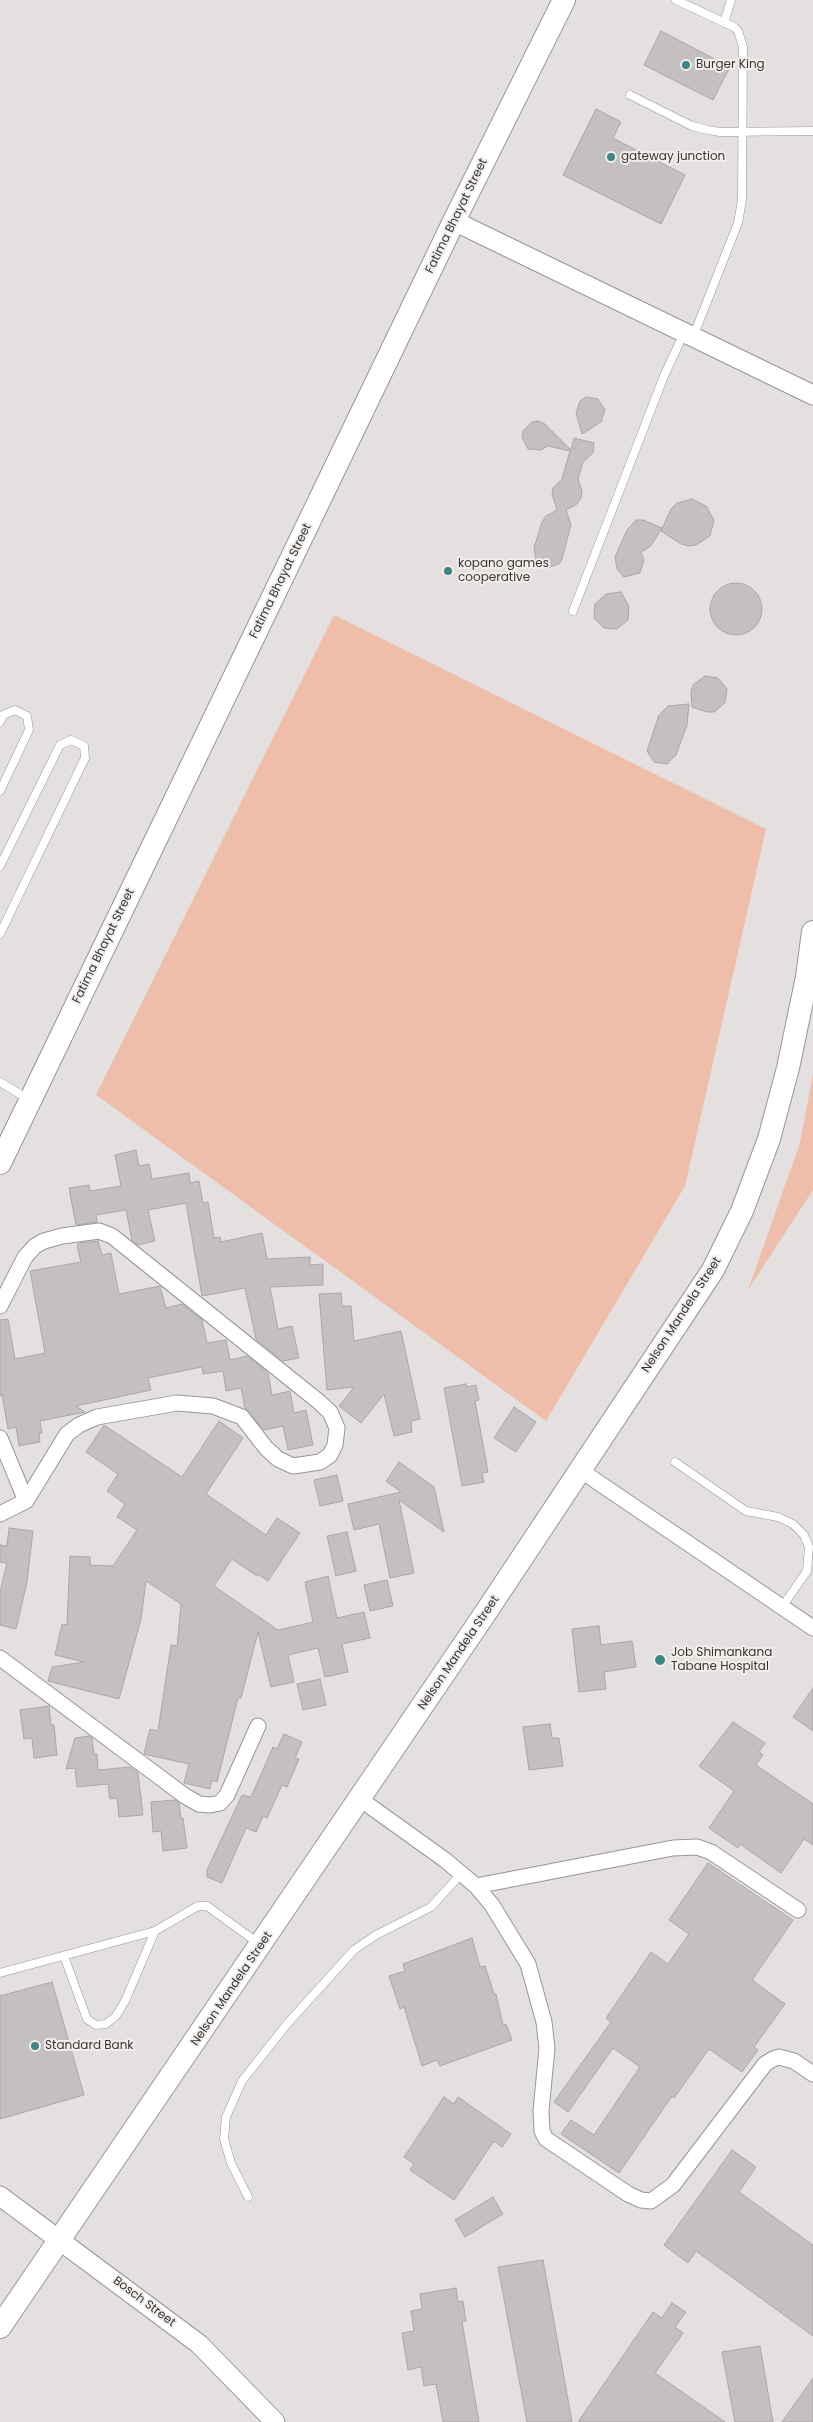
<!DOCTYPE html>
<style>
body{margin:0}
canvas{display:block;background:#e4e0df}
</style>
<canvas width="813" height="2422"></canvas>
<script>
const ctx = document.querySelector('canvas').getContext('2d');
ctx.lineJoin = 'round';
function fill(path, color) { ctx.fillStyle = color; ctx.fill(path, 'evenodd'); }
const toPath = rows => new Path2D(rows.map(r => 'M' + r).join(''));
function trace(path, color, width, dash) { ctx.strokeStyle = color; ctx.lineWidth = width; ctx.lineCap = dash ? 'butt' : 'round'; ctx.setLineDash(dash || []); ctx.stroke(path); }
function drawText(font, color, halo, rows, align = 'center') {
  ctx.font = font + ' Poppins,sans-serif'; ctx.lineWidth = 4; ctx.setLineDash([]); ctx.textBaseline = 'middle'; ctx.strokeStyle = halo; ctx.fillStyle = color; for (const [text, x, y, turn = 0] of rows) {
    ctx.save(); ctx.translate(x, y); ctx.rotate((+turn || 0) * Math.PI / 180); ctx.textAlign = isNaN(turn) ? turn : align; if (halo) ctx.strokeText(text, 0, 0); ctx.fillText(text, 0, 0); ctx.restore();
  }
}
fill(toPath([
 [334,615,766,829,685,1186,546,1421,96,1095],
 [813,1074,813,1190,748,1290,800,1143]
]), '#efbeaa');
const building = toPath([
 [661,31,730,67,713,100,644,65,661,31],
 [596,109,621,122,613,138,685,175,661,224,563,175,596,109],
 [586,397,598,399,605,410,601,422,582,434,576,413,580,401,586,397],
 [538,421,545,424,571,450,574,438,594,443,593,453,583,462,578,479,582,491,581,498,577,504,566,510,571,525,562,559,559,564,546,568,536,561,534,548,542,522,546,516,557,510,552,494,553,488,562,479,570,451,548,446,541,450,528,449,522,437,523,431,532,422,538,421],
 [692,499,706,506,714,520,710,536,696,545,689,546,681,544,661,531,671,509,677,503,692,499],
 [636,520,643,520,662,528,651,546,641,552,644,560,640,573,624,577,617,569,615,557,627,530,636,520],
 '710 609a26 26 0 1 1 52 0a26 26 0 1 1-52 0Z',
 [621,592,629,606,628,620,617,629,604,628,594,618,595,604,606,594,621,592],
 [705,676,718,678,727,689,725,703,714,712,707,712,692,707,691,692,693,685,705,676],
 [689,704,687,725,676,755,667,764,654,762,647,751,659,715,668,706,689,704],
 [136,1150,139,1166,149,1164,152,1179,189,1173,190,1183,199,1181,203,1203,208,1202,214,1238,220,1237,221,1242,262,1233,267,1259,310,1257,310,1265,323,1264,323,1285,270,1287,278,1329,292,1326,299,1358,283,1361,256,1339,245,1288,202,1296,186,1203,148,1210,155,1241,138,1245,132,1240,126,1210,96,1215,97,1222,76,1225,69,1188,89,1185,90,1191,121,1186,115,1155,136,1150],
 [98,1241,102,1255,111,1253,119,1294,160,1286,166,1308,182,1304,202,1320,207,1343,226,1340,230,1360,247,1356,268,1373,272,1395,290,1391,294,1413,306,1410,313,1445,288,1450,283,1426,264,1430,245,1408,241,1388,226,1391,223,1371,203,1374,202,1367,148,1378,151,1390,76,1406,85,1412,40,1421,42,1433,39,1434,40,1442,19,1446,16,1427,8,1429,2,1395,0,1396,0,1320,8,1319,15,1359,45,1353,30,1271,81,1262,77,1246,79,1243,98,1241],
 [341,1293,342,1306,351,1306,354,1341,401,1331,420,1419,411,1421,412,1432,394,1436,384,1394,361,1423,339,1406,354,1387,327,1390,319,1294,341,1293],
 [466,1384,467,1387,476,1385,479,1400,475,1401,488,1472,482,1473,484,1482,462,1486,444,1388,466,1384],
 [514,1407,536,1422,516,1452,494,1438,514,1407],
 [219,1421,243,1438,206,1494,266,1535,277,1518,300,1533,268,1581,258,1574,257,1576,232,1559,214,1586,278,1630,313,1622,305,1582,328,1576,337,1618,364,1612,370,1638,342,1644,348,1672,325,1677,318,1648,288,1655,294,1682,271,1687,258,1632,241,1698,238,1698,217,1782,212,1780,210,1789,184,1783,189,1764,144,1754,150,1729,158,1731,171,1645,177,1646,181,1604,146,1581,141,1619,119,1699,48,1681,52,1667,84,1662,55,1655,62,1624,67,1625,70,1556,90,1557,90,1565,113,1566,137,1530,117,1517,125,1504,107,1491,118,1474,86,1452,104,1425,182,1477,219,1421],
 [399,1462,434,1487,444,1532,399,1500,414,1573,390,1578,379,1524,354,1530,348,1504,401,1492,386,1481,399,1462],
 [337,1475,343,1501,320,1506,314,1480,337,1475],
 [9,1528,33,1531,27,1582,16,1629,0,1625,0,1592,7,1563,0,1562,0,1545,7,1546,9,1528],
 [347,1532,356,1571,336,1576,327,1536,347,1532],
 [387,1580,393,1606,370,1611,364,1585,387,1580],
 [599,1626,601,1645,632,1641,636,1667,604,1672,606,1689,579,1692,572,1629,599,1626],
 [320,1679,326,1705,303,1710,297,1684,320,1679],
 [813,1688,813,1731,793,1717,813,1688],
 [49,1706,51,1725,54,1725,57,1755,34,1758,32,1738,24,1739,20,1710,49,1706],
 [733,1722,765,1743,759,1752,763,1755,756,1765,813,1804,813,1845,804,1839,781,1873,740,1844,738,1848,709,1828,734,1791,699,1766,733,1722],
 [550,1724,552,1738,559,1738,563,1766,529,1770,523,1727,550,1724],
 [284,1734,302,1742,295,1758,299,1759,287,1787,282,1785,267,1818,263,1816,256,1832,246,1828,222,1883,207,1877,207,1870,242,1795,251,1797,273,1747,277,1749,284,1734],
 [89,1736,92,1738,94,1754,97,1754,98,1770,130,1767,138,1773,143,1815,119,1817,117,1798,110,1799,108,1784,77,1787,75,1768,66,1769,75,1738,89,1736],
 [175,1800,179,1803,181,1818,183,1818,187,1848,163,1851,161,1831,153,1832,151,1802,175,1800],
 [708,1863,793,1920,752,1980,785,2004,754,2047,758,2050,742,2072,709,2049,674,2098,672,2096,619,2173,561,2134,571,2120,594,2135,640,2067,613,2048,568,2112,554,2102,611,2022,606,2018,651,1952,668,1964,689,1934,669,1920,708,1863],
 [472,1938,480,1967,485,1966,494,1994,496,1994,503,2025,506,2024,512,2040,440,2066,437,2060,422,2066,404,2007,400,2009,389,1976,405,1971,403,1964,472,1938],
 [52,1982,84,2095,0,2119,0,1996,52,1982],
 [444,2097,454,2104,458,2097,511,2134,502,2147,494,2141,454,2200,410,2170,414,2164,404,2157,444,2097],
 [732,2150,756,2167,739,2192,813,2245,813,2336,696,2251,688,2263,664,2245,732,2150],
 [493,2197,503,2214,465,2237,455,2220,493,2197],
 [543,2260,572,2422,527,2422,498,2267,543,2260],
 [456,2288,458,2302,463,2301,466,2321,462,2322,479,2422,443,2422,436,2384,424,2386,421,2367,408,2370,402,2333,414,2331,411,2311,422,2309,420,2294,456,2288],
 [672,2303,686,2312,675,2327,683,2333,655,2373,725,2422,578,2422,653,2312,662,2318,672,2303],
 [760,2346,773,2422,735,2422,722,2352,760,2346],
 [813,2378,813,2422,782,2422,813,2378]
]);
fill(building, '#c4c0bf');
trace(building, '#aba7a6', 1);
const service = toPath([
 [676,0,734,27,738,31,743,47,742,200,738,223,693,337],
 [724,23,731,0],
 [630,95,692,126,708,130,720,132,813,131],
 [573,611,664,376,684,333],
 [0,722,3,715,15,710,27,716,29,730,0,791],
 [0,866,60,745,71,740,84,746,85,758,0,934],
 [0,1082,28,1099],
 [675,1462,746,1511,778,1517,793,1524,804,1535,809,1547,807,1571,782,1607],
 [64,1956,87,2019,96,2025,106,2024,116,2016,125,2001,155,1931],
 [0,1973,155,1931,198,1906,207,1906,258,1943],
 [248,2197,231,2163,224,2139,226,2117,242,2081,287,2024,354,1950,376,1935,431,1907,461,1874]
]);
const minor = toPath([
 [0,1306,25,1257,35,1246,44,1241,62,1236,99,1231,112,1236,318,1401,330,1412,337,1428,335,1445,330,1455,320,1462,293,1466,278,1459,266,1448,242,1417,213,1406,177,1403,97,1417,79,1425,67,1434,26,1501,0,1514],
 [0,1438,26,1501],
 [580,1470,813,1628],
 [0,1658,185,1796,199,1804,210,1805,220,1803,227,1795,258,1726],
 [360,1799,445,1860,476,1886,492,1905,528,1964,544,2022,547,2048,541,2111,542,2131,546,2139,555,2145,628,2194,641,2200,651,2201,673,2185,765,2064,773,2059,779,2057,794,2061,813,2074],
 [476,1886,673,1848,697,1847,711,1852,798,1910]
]);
const tertiary = toPath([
 [454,221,813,395],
 [0,2196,199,2344,275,2422]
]);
const secondary = toPath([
 [0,1163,454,221,564,0],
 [0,2327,484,1615,713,1270,742,1211,769,1139,788,1068,807,977,813,932]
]);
trace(service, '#9a9695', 9);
trace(minor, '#9a9695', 17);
trace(tertiary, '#9a9695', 21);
trace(secondary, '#9a9695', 24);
trace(service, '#fff', 8);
trace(minor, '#fff', 15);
trace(tertiary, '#fff', 19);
trace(secondary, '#fff', 22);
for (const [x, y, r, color] of [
 [686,65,5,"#3e8684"],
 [611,157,5,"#3e8684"],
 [448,571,5,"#3e8684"],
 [660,1660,6,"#3e8684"],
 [35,2046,5,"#3e8684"]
]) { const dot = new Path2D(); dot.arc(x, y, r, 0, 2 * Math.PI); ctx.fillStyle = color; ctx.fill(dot); trace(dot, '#f1eeec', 2); }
drawText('12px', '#373534', '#f1eeec', [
 ["Burger King",696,65],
 ["gateway junction",621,157],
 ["kopano games",458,564],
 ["cooperative",458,578],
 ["Job Shimankana",671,1653],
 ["Tabane Hospital",671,1667],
 ["Standard Bank",45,2046]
], 'left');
drawText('12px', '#373534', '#f1eeec', [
 ["Fatima Bhayat Street",457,216,-64],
 ["Fatima Bhayat Street",281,581,-64],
 ["Fatima Bhayat Street",104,946,-64],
 ["Nelson Mandela Street",682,1315,-57],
 ["Nelson Mandela Street",459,1653,-56],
 ["Nelson Mandela Street",232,1989,-56],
 ["Bosch Street",144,2302,37]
]);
</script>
